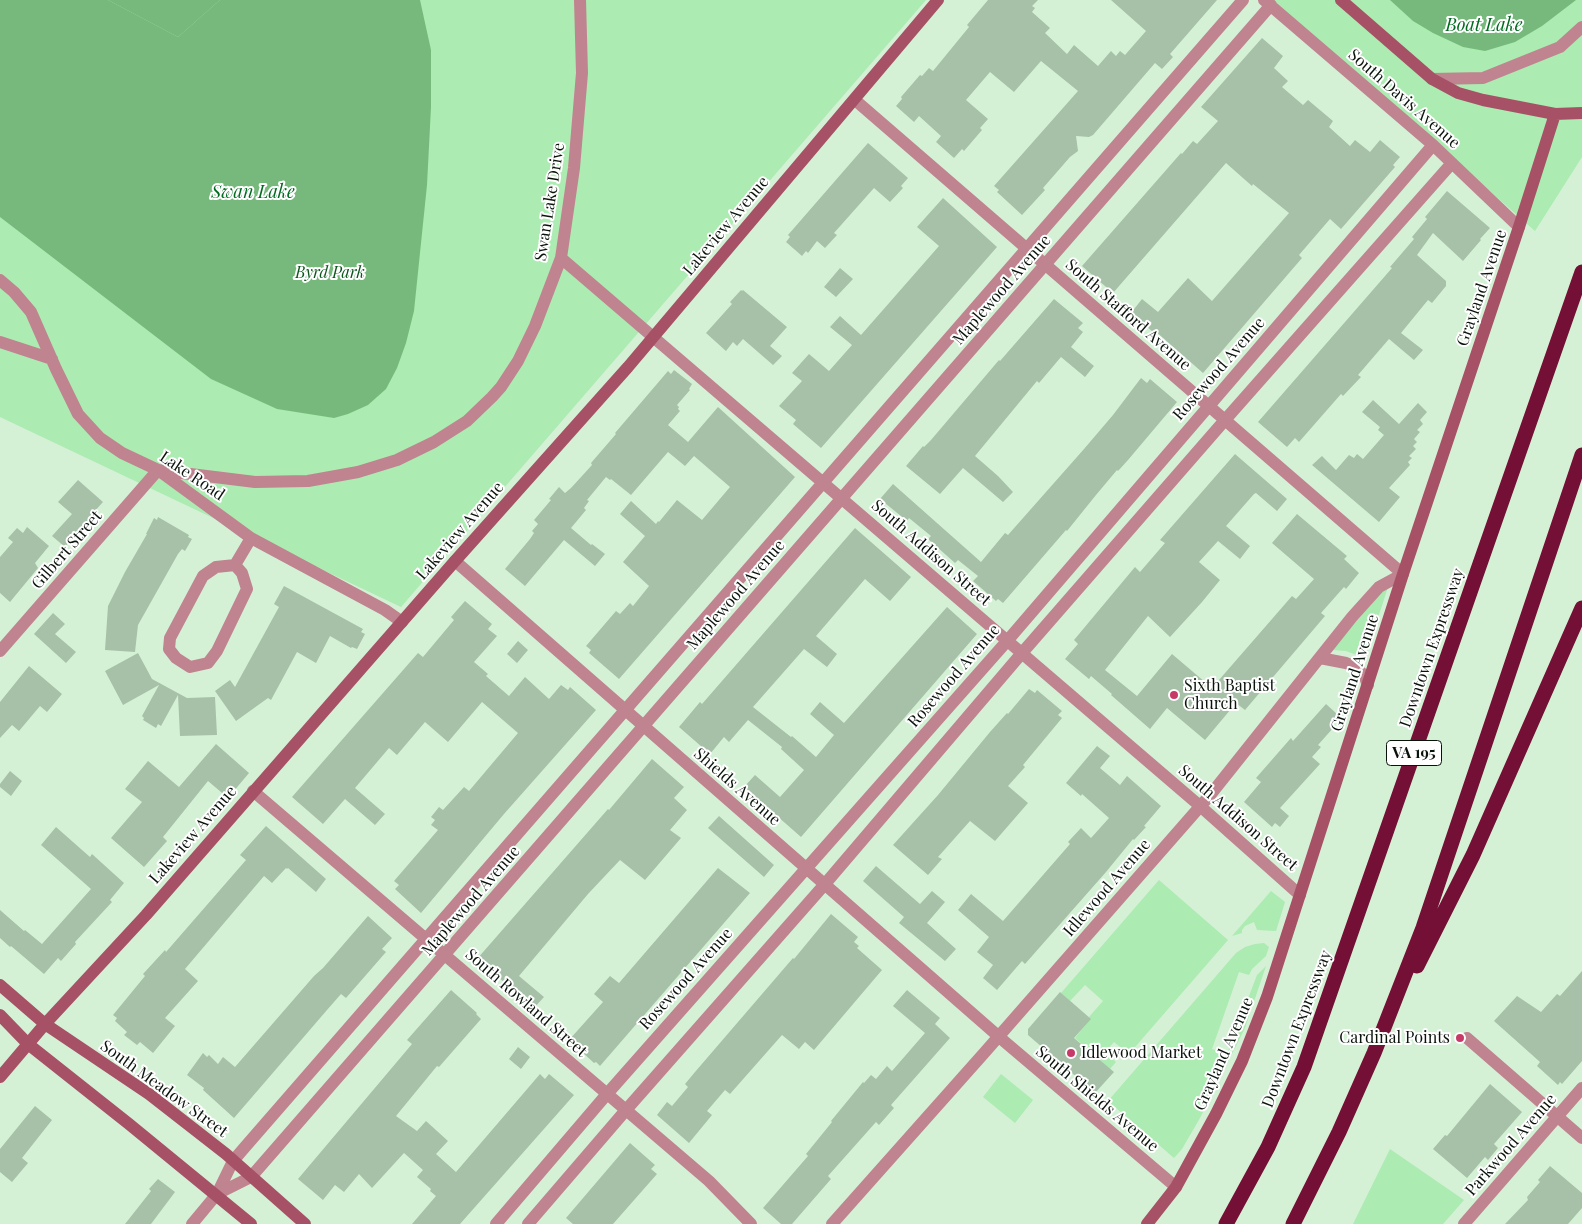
<!DOCTYPE html>
<style>
body{margin:0}
canvas{display:block;background:#d4f0d5}
</style>
<canvas width="1582" height="1224"></canvas>
<script>
const ctx = document.querySelector('canvas').getContext('2d');
ctx.lineJoin = 'round';
function fill(path, color) { ctx.fillStyle = color; ctx.fill(path, 'evenodd'); }
const toPath = rows => new Path2D(rows.map(r => 'M' + r).join(''));
function trace(path, color, width, dash) { ctx.strokeStyle = color; ctx.lineWidth = width; ctx.lineCap = dash ? 'butt' : 'round'; ctx.setLineDash(dash || []); ctx.stroke(path); }
function drawText(font, color, halo, rows, align = 'center') {
  ctx.font = font + ' "Playfair Display",serif'; ctx.lineWidth = 4; ctx.setLineDash([]); ctx.textBaseline = 'middle'; ctx.strokeStyle = halo; ctx.fillStyle = color; for (const [text, x, y, turn = 0] of rows) {
    ctx.save(); ctx.translate(x, y); ctx.rotate((+turn || 0) * Math.PI / 180); ctx.textAlign = isNaN(turn) ? turn : align; if (halo) ctx.strokeText(text, 0, 0); ctx.fillText(text, 0, 0); ctx.restore();
  }
}
fill(toPath([
 [0,0,926,0,401,607,0,417],
 [1273,0,1582,0,1582,157,1535,231],
 [1388,584,1389,584,1364,661,1354,654,1346,651,1332,650],
 [1159,880,1228,940,1129,1054,1114,1042,1105,1052,1116,1062,1110,1069,1075,1038,1090,1019,1089,1017,1103,1001,1085,985,1070,1001,1061,993],
 [1271,891,1285,902,1276,931,1257,930,1254,922,1245,926,1242,930,1242,933,1232,936],
 [1264,943,1269,947,1266,956,1252,969,1249,975,1239,972,1212,1049,1227,1054,1257,975,1266,966,1245,1028,1200,1118,1182,1149,1174,1158,1108,1101,1236,953,1245,947,1255,944],
 [1001,1074,1033,1100,1015,1123,983,1097],
 [1390,1149,1464,1200,1443,1224,1353,1224]
]), '#acebb1');
fill(toPath([
 [108,0,220,0,178,37]
]), '#77b97c');
fill(toPath([
 [0,0,108,0,178,37,220,0,420,0,431,50,431,107,427,185,414,311,406,343,397,368,386,389,368,405,348,414,334,418,277,409,211,379,0,217],
 [1390,0,1576,0,1542,26,1515,42,1485,51,1463,47,1433,33,1413,21]
]), '#77b97d');
fill(toPath([
 [988,0,1038,0,1032,6,1035,8,1032,12,1050,28,1045,33,1067,54,1074,45,1098,66,1111,51,1116,56,1120,51,1125,55,1146,31,1111,0,1217,0,1170,54,1173,57,1162,69,1155,63,1093,135,1089,137,1076,136,1078,151,1070,157,1043,188,1045,190,1022,215,997,192,999,190,994,186,1078,91,1041,61,1014,92,990,72,966,100,988,119,980,128,982,130,964,151,962,149,954,158,936,142,941,136,919,116,914,122,896,106,902,99,901,97,920,75,922,76,929,68,933,71,969,27,967,25],
 [1262,38,1283,56,1274,68,1288,81,1282,87,1303,105,1308,100,1333,121,1329,127,1350,146,1355,140,1370,152,1380,140,1400,157,1393,165,1395,167,1341,229,1330,219,1299,255,1302,258,1203,373,1154,330,1153,332,1131,313,1142,299,1158,312,1188,278,1212,301,1289,213,1253,184,1252,186,1226,163,1113,293,1082,266,1181,153,1182,154,1193,141,1197,144,1218,121,1201,107],
 [868,143,908,178,901,186,903,188,890,202,874,188,834,233,837,235,825,248,817,241,808,253,806,251,802,256,786,242,790,237,788,235],
 [1447,191,1490,228,1480,239,1481,240,1463,261,1433,233,1417,255,1446,281,1446,286,1432,303,1428,300,1401,333,1423,350,1414,360,1389,339,1358,375,1361,377,1343,396,1341,394,1299,442,1295,438,1287,447,1258,422,1392,268,1390,267,1414,239,1412,237,1427,219,1425,217],
 [943,198,997,247,821,448,793,424,796,420,779,406,802,381,792,373,809,354,829,371,852,345,830,327,840,316,861,335,939,246,917,227],
 [840,268,853,279,836,297,824,287],
 [741,290,742,291,743,290,787,327,770,346,782,356,773,365,743,339,737,346,733,342,726,351,706,333,732,304,730,302],
 [1054,299,1083,323,1078,328,1083,332,1071,347,1094,366,1085,377,1061,357,1039,383,1037,381,975,456,998,476,1013,492,1003,502,963,468,940,494,906,466,923,446,924,447,931,440,999,360,1000,361],
 [674,370,692,384,689,389,690,390,677,405,679,407,678,409,680,411,668,425,688,442,718,407,795,477,619,679,589,653,591,650,586,646,616,611,620,614,630,603,633,606,649,586,623,562,645,536,620,514,631,501,656,524,658,521,659,522,677,500,702,520,730,487,694,456,685,466,668,452,631,495,611,479,610,480,606,477,587,500,589,501,584,508,586,510,571,528,591,545,592,544,605,554,595,566,564,540,525,586,505,569,530,539,534,533,532,531,538,524,534,520,551,500,549,499,559,487,565,493,571,488,592,465,591,463,616,434,615,433,668,371,671,374],
 [1141,378,1147,383,1150,379,1177,402,1128,460,1118,471,1117,470,1096,495,1067,531,1066,530,1003,603,998,599,996,601,973,581,978,576,958,560,955,563,928,539,931,536,909,518,907,521,880,499,893,484,981,562,1005,533,1008,535,1084,449,1113,415],
 [1373,400,1399,424,1418,403,1427,412,1420,420,1423,424,1417,430,1420,432,1414,439,1417,442,1413,446,1416,449,1409,456,1412,458,1408,462,1410,465,1389,488,1400,497,1379,522,1312,465,1322,456,1336,470,1349,455,1354,458,1357,454,1363,459,1384,435,1378,430,1380,427,1362,412],
 [1235,454,1287,499,1277,511,1256,493,1254,494,1226,526,1250,546,1240,559,1218,541,1199,562,1220,580,1202,602,1170,637,1148,616,1105,670,1137,696,1172,654,1212,688,1292,596,1296,599,1314,579,1272,543,1297,514,1347,556,1344,559,1359,573,1346,589,1344,587,1321,613,1325,616,1245,710,1236,703,1205,740,1167,708,1150,729,1111,695,1112,694,1091,676,1089,679,1065,659,1078,644,1074,640,1135,567,1140,572,1165,543,1160,540],
 [78,480,103,502,93,513,93,517,87,524,76,537,74,536,65,547,52,536,72,514,58,502],
 [158,517,189,535,188,537,192,539,185,551,182,549,178,554,138,625,135,652,105,650,108,606,125,572,147,534,146,534,154,518,157,520],
 [27,527,49,546,35,563,38,568,10,602,0,593,0,557,13,542,8,538,17,528,23,533],
 [855,528,911,577,890,601,865,579,816,636,837,654,827,667,804,649,753,707,791,737,792,736,816,757,834,735,810,714,820,702,844,723,947,607,977,634,801,837,744,787,755,775,780,797,804,770,781,749,782,747,748,720,729,742,724,737,710,754,679,727,700,702,702,704],
 [284,586,363,629,361,632,365,634,357,649,352,647,351,648,330,636,316,663,297,652,271,700,268,698,236,721,215,691,230,680,235,687,279,607,274,604],
 [465,601,492,624,488,629,497,636,474,662,488,674,486,676,509,696,525,677,549,699,561,685,568,690,570,687,596,710,504,814,421,913,395,889,399,885,394,881,438,830,431,825,435,820,431,817,439,807,443,810,464,787,469,791,518,733,482,702,448,742,425,722,397,755,389,748,355,788,385,814,375,825,345,799,323,824,292,797,418,653,423,657,454,620,451,617],
 [53,613,65,624,55,634,76,652,66,663,34,634],
 [518,641,528,650,517,663,507,654],
 [138,653,152,679,187,698,215,697,217,735,180,736,178,695,161,726,158,724,156,728,143,720,144,718,142,716,159,685,123,705,105,671],
 [29,666,62,694,47,712,40,706,19,731,12,725,0,738,0,702],
 [1029,689,1035,693,1037,690,1062,711,1058,715,1062,718,1023,765,1025,767,1008,786,1028,803,995,841,970,821,938,857,942,859,928,875,893,845,938,795,990,732,1007,713,1008,714],
 [1326,704,1337,714,1330,724,1334,727,1318,745,1321,747,1312,757,1320,764,1280,808,1289,816,1280,827,1275,823,1272,827,1244,802,1261,782,1256,778,1291,738,1293,741],
 [216,744,249,773,228,798,208,781,163,837,167,841,144,867,111,838,142,802,125,789,148,761,179,787],
 [1097,746,1110,756,1100,768,1120,785,1127,776,1161,806,1144,826,1146,827,1134,840,1133,839,1106,872,1025,964,1022,961,997,990,983,978,993,965,977,952,989,937,958,910,971,894,1003,921,1070,844,1068,842,1081,828,1091,838,1109,818,1082,794,1081,796,1066,783],
 [652,759,684,787,674,798,687,810,670,830,681,838,645,880,620,860,588,894,519,976,544,997,534,1008,477,959,608,809,609,810],
 [10,771,22,781,11,796,0,787,0,784],
 [719,816,774,865,764,877,708,828],
 [266,826,326,879,316,892,288,868,287,869,286,868,272,883,264,876,185,969,198,981,165,1018,175,1026,153,1053,140,1042,137,1045,124,1035,127,1032,115,1021,117,1018,113,1015,145,976,143,974,165,950,166,952,246,860,240,855],
 [56,827,90,857,92,854,124,883,110,900,112,902,75,942,76,944,61,961,58,958,44,974,11,946,10,947,0,938,0,910,24,931,25,930,42,944,91,889,41,845],
 [876,866,920,904,932,891,945,902,927,923,956,949,945,961,899,923,904,917,863,881],
 [718,868,750,893,600,1066,596,1062,594,1063,569,1040,603,1002,594,994,610,976,619,983],
 [831,914,858,937,854,942,859,946,857,948,882,970,814,1050,805,1042,799,1049,782,1035,730,1094,725,1090,707,1111,712,1115,689,1143,657,1115,667,1102,672,1106,688,1087,685,1084,695,1072,793,958,794,959],
 [368,916,392,938,382,949,386,952,346,998,341,994,327,1010,234,1118,203,1090,204,1088,187,1075,203,1053,207,1057,209,1055,218,1064,223,1057,235,1067,314,976,323,968],
 [1582,971,1582,1061,1562,1084,1560,1082,1558,1085,1537,1066,1540,1062,1494,1021,1517,996,1541,1012,1557,994,1560,996],
 [451,990,477,1013,476,1014,481,1019,439,1067,437,1066,396,1116,417,1131,426,1121,448,1141,436,1154,456,1172,540,1074,545,1079,549,1074,574,1095,460,1224,412,1224,436,1196,430,1191,431,1189,417,1177,423,1170,404,1153,372,1188,359,1174,344,1192,335,1185,323,1200,298,1179,412,1044,407,1040],
 [907,990,940,1018,935,1024,950,1038,891,1105,894,1108,879,1125,876,1122,828,1176,831,1179,792,1224,781,1224,763,1208,808,1156,806,1154,832,1122,831,1121,863,1082,864,1083,871,1075,876,1079,887,1066,892,1071,925,1033,893,1006],
 [1060,992,1091,1019,1074,1038,1114,1072,1095,1093,1028,1035,1028,1029],
 [518,1047,530,1057,521,1069,509,1059],
 [1490,1084,1522,1112,1494,1144,1498,1148,1488,1160,1485,1157,1467,1178,1433,1149,1445,1135,1447,1136],
 [35,1106,52,1120,22,1158,28,1163,12,1182,0,1172,0,1149],
 [630,1143,655,1165,651,1169,657,1174,613,1224,573,1224,566,1218],
 [1550,1166,1582,1193,1582,1208,1568,1224,1505,1224,1528,1200,1527,1197,1540,1182,1538,1180],
 [158,1179,175,1192,151,1224,125,1224,151,1191,149,1189]
]), '#a7c1a8');
trace(toPath([
 [1264,0,1433,145,1519,227],
 [1432,79,1483,78,1560,47,1582,27],
 [561,258,1200,806,1300,895],
 [0,280,14,292,31,312,56,369,78,414,100,438,122,453,158,470,251,538,385,610,402,622],
 [0,342,52,359],
 [158,470,255,482,308,481,358,472,397,460,434,442,467,421,492,397,501,387,518,361,535,326,561,258,574,168,582,73,580,0],
 [455,561,1005,1042,1176,1187],
 [235,565,242,573,247,589,217,651,208,663,190,667,176,658,169,649,170,638,203,576,216,567,235,565],
 [235,565,251,538],
 [0,651,158,470],
 [1320,658,1346,663,1353,666,1364,675,1368,685],
 [253,791,709,1181,751,1224],
 [1467,1038,1582,1138],
 [217,1194,251,1177,1271,5],
 [192,1224,217,1194,233,1161,245,1147,1243,0],
 [496,1224,607,1094,1008,640,1433,145],
 [528,1224,626,1110,825,884,1022,653,1225,420,1452,163],
 [832,1224,985,1052,1211,794,1352,617,1379,587,1403,574,855,100],
 [1464,1224,1582,1088]
]), '#c08390', 12);
trace(toPath([
 [1341,0,1432,79,1458,93,1483,100,1555,114,1582,113],
 [0,985,45,1024,149,1094,226,1154,305,1224],
 [0,1015,28,1044,129,1124,251,1224],
 [0,1077,45,1024,146,915,455,561,628,367,938,0],
 [1147,1224,1176,1187,1216,1114,1242,1061,1267,997,1403,574,1519,227,1555,114]
]), '#a75167', 12);
trace(toPath([
 [1417,966,1473,855,1582,608],
 [1226,1224,1268,1147,1304,1067,1582,272],
 [1293,1224,1339,1132,1374,1053,1423,928,1582,455]
]), '#740f35', 15);
for (const [x, y, r, color] of [
 [1174,695,5,"#c73a68"],
 [1460,1038,5,"#c73a68"],
 [1071,1053,5,"#c73a68"]
]) { const dot = new Path2D(); dot.arc(x, y, r, 0, 2 * Math.PI); ctx.fillStyle = color; ctx.fill(dot); trace(dot, '#fff', 2); }
for (const [x, y, w] of [
 [1414,753,55]
]) { const box = new Path2D(); box.roundRect(x - w / 2, y - 12.5, w, 25, 4); ctx.fillStyle = '#fff'; ctx.fill(box); trace(box, '#09130a', 1); }
drawText('bold 15px', '#09130a', null, [
 ["VA 195",1414,753]
]);
drawText('16px', '#09130a', '#fff', [
 ["South Davis Avenue",1404,99,41],
 ["Swan Lake Drive",550,202,-81],
 ["Lakeview Avenue",726,226,-50],
 ["Grayland Avenue",1482,288,-71],
 ["Maplewood Avenue",1002,290,-49],
 ["South Stafford Avenue",1128,315,41],
 ["Rosewood Avenue",1219,369,-49],
 ["Lake Road",192,476,34],
 ["Lakeview Avenue",460,531,-49],
 ["Gilbert Street",67,550,-49],
 ["South Addison Street",931,553,41],
 ["Maplewood Avenue",736,595,-49],
 ["Downtown Expressway",1432,648,-71],
 ["Grayland Avenue",1355,673,-72],
 ["Rosewood Avenue",954,676,-49],
 ["Shields Avenue",737,787,41],
 ["South Addison Street",1238,818,41],
 ["Lakeview Avenue",193,835,-49],
 ["Idlewood Avenue",1107,888,-49],
 ["Maplewood Avenue",471,901,-49],
 ["Rosewood Avenue",686,979,-48],
 ["South Rowland Street",526,1003,41],
 ["Downtown Expressway",1297,1029,-69],
 ["Grayland Avenue",1224,1054,-66],
 ["South Meadow Street",164,1089,36],
 ["South Shields Avenue",1097,1099,40],
 ["Parkwood Avenue",1511,1145,-49]
]);
drawText('italic 16px', '#0b551c', '#fff', [
 ["Byrd Park",330,273]
]);
drawText('16px', '#09130a', '#fff', [
 ["Sixth Baptist",1184,686],
 ["Church",1184,704],
 ["Cardinal Points",1450,1038,"right"],
 ["Idlewood Market",1081,1053]
], 'left');
drawText('italic 18px', '#006b20', '#fff', [
 ["Boat Lake",1484,25],
 ["Swan Lake",253,192]
]);
</script>
